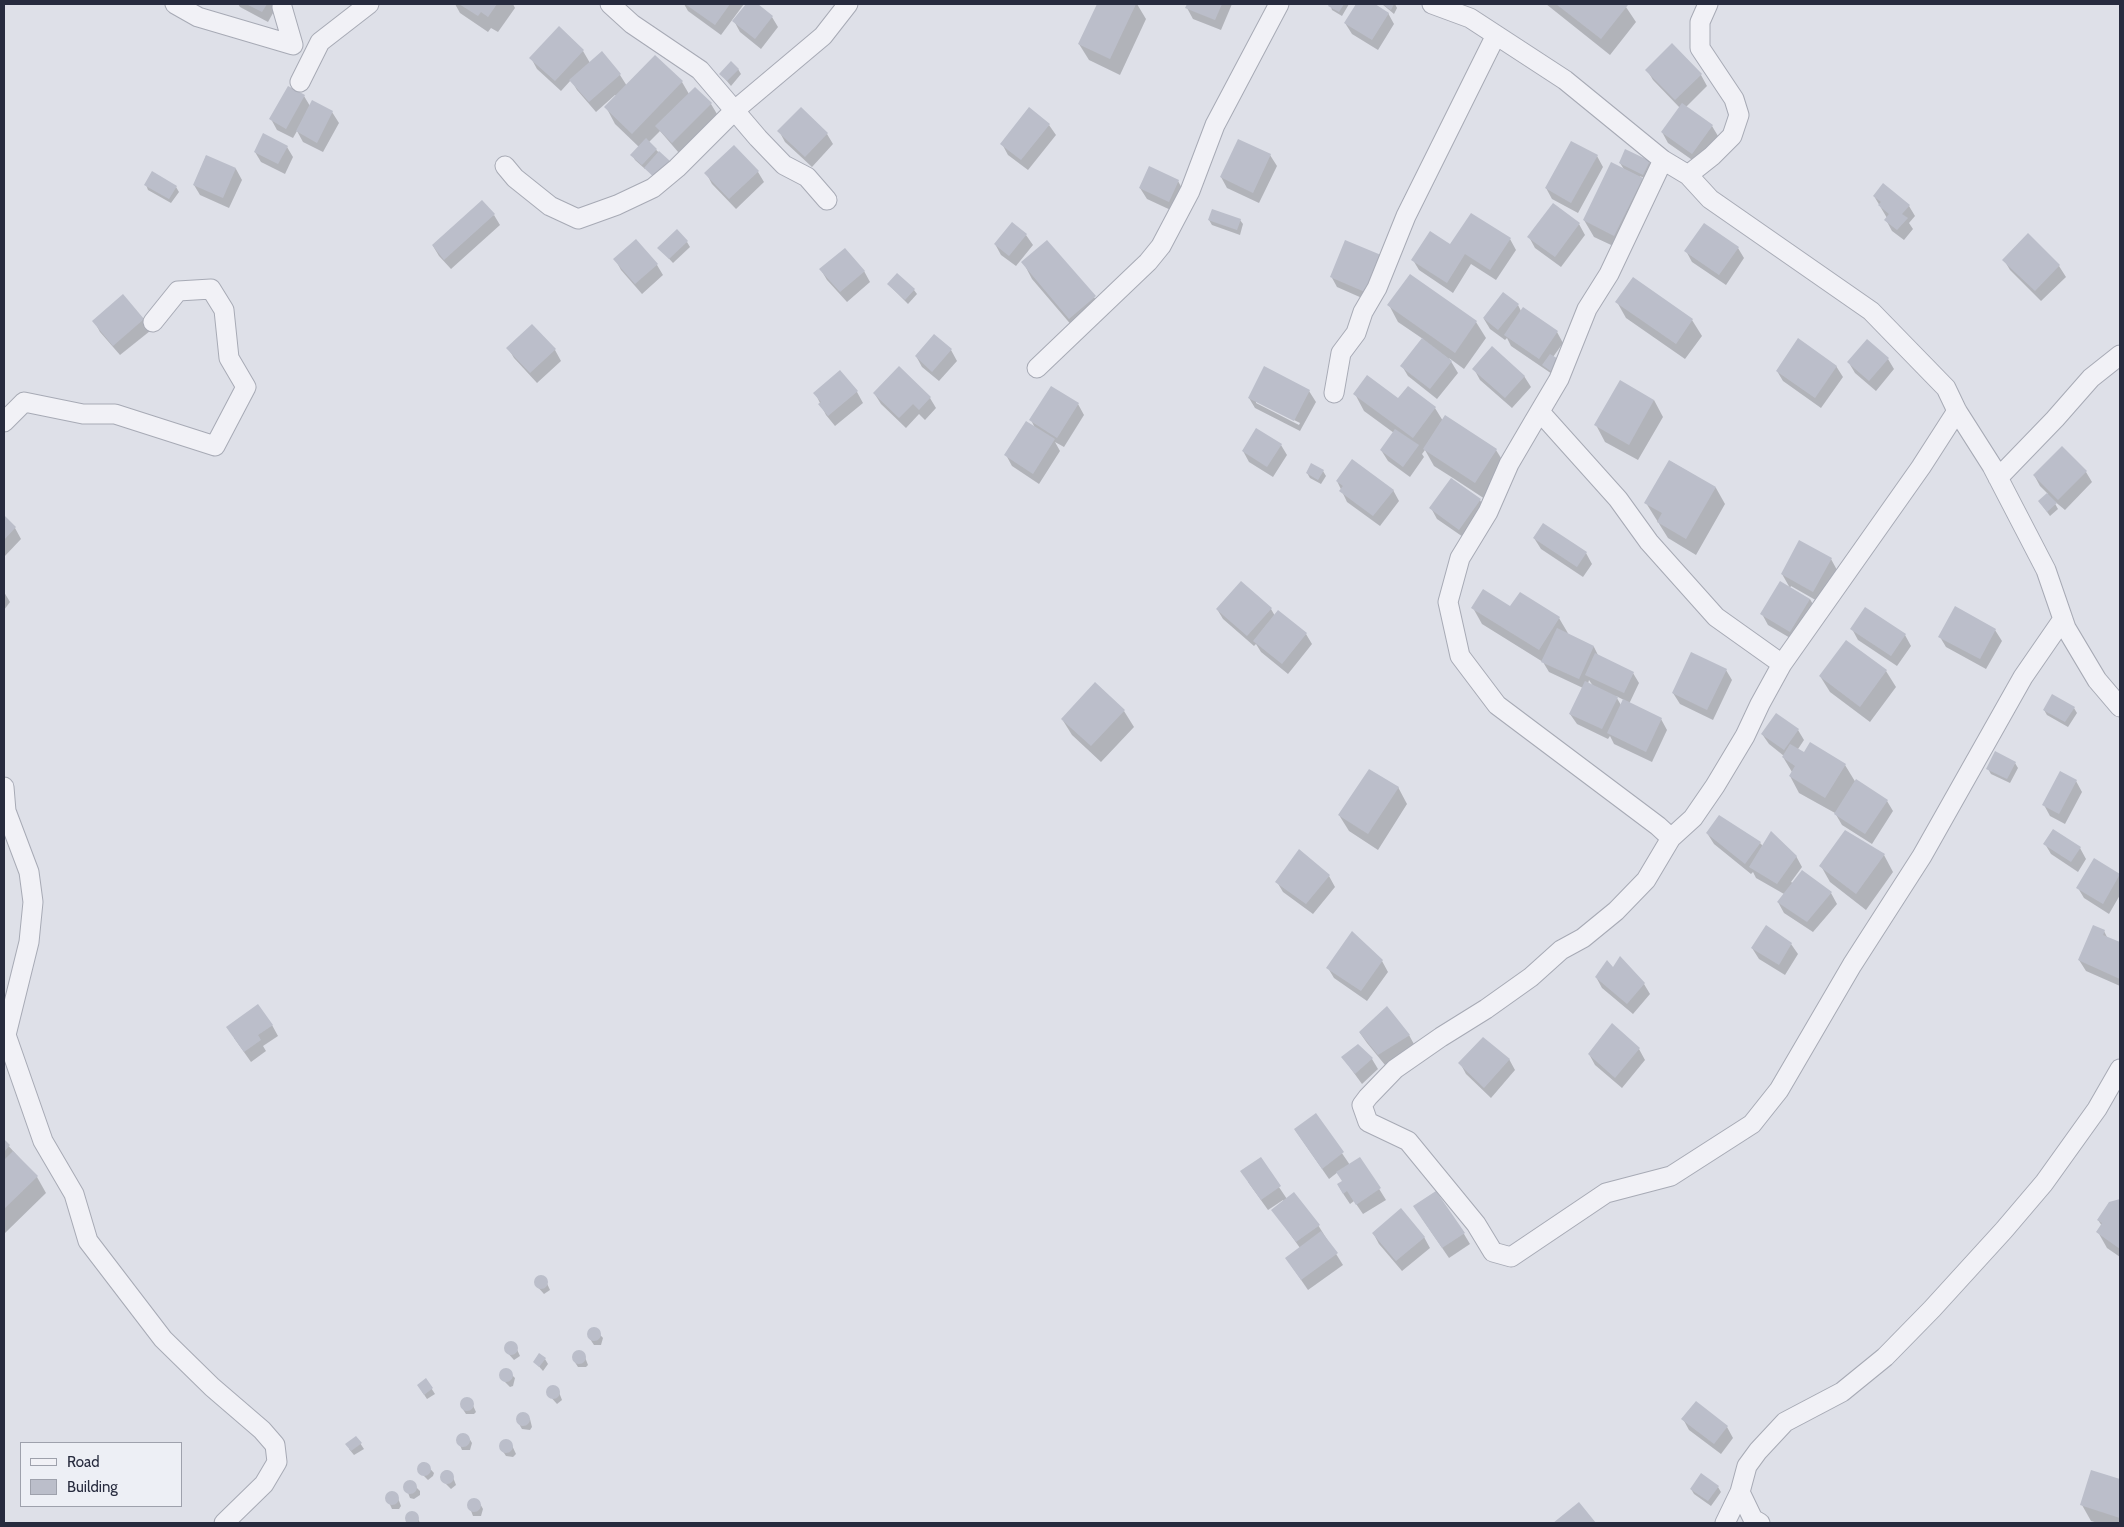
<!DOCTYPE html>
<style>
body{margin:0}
#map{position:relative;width:2124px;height:1527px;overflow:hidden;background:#dee0e8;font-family:Cabin,sans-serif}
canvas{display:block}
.frame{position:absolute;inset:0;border:5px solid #272b3e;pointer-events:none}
.legend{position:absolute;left:20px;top:1442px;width:162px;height:65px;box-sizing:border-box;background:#edeff5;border:1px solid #9ea1ac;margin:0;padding:6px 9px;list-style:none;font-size:15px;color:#272b3e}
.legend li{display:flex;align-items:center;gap:10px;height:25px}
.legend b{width:25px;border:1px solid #9ea1ac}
</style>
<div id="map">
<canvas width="2124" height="1527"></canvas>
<div class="frame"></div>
<ul class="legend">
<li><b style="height:6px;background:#f1f1f6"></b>Road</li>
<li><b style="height:14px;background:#bbbeca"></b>Building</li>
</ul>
</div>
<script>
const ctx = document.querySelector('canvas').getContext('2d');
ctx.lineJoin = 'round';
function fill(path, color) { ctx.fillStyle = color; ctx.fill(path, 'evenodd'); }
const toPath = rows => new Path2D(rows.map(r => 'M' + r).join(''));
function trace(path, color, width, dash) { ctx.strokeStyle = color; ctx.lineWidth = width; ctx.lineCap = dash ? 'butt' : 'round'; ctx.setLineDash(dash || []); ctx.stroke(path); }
fill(toPath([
 [238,4,278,4,268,22,240,7],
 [455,4,513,4,515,8,498,32,491,28,488,32,460,13],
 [684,4,744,4,721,35,688,11],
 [748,4,756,4,772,17,778,27,761,49,740,32,734,21],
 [1098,4,1137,4,1146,19,1120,75,1089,60,1079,44],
 [1188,4,1232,4,1221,30,1193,19,1187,8],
 [1330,4,1349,4,1342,16,1332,10],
 [1358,4,1372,4,1388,13,1394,24,1378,50,1352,34,1345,23],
 [1382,4,1395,4,1397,8,1394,14],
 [1546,4,1624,4,1636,22,1610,55],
 [1672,45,1701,75,1707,86,1686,107,1712,126,1718,136,1698,164,1668,143,1662,132,1680,108,1653,80,1647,70],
 [583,51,590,63,620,75,627,86,655,56,682,82,689,94,711,104,717,114,679,153,660,131,649,142,672,167,658,182,646,168,645,169,635,160,632,155,639,147,615,124,606,107,617,96,615,95,596,112,577,90,571,80,561,91,537,69,531,58],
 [738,69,741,74,731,86,721,74],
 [304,96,310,106,332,112,339,123,323,152,303,142,297,131,293,138,277,130,271,119],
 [1049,125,1056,135,1028,170,1008,155,1002,144],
 [779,131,827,134,833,144,812,167,785,142],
 [287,147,293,157,285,174,261,162,255,152],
 [1270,155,1277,166,1259,203,1227,188,1221,177],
 [206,156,236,169,242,180,229,208,200,195,194,185],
 [1597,156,1603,167,1578,213,1552,199,1546,188],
 [1649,162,1652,167,1646,179,1640,176,1651,195,1624,251,1594,237,1584,220,1625,171,1620,163],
 [758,172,764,182,736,209,712,184,706,173],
 [1178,181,1184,192,1175,212,1147,199,1140,188],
 [146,185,176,187,179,192,171,203,148,190],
 [1874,196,1909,206,1915,216,1909,223,1913,229,1904,240,1892,231,1886,220,1887,218],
 [494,215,500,225,451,269,439,256,433,246],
 [1209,220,1240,220,1243,224,1240,235,1212,225],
 [1579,224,1585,235,1561,267,1535,248,1529,237],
 [1026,235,1033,245,1016,266,1001,255,995,244],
 [2028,235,2059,266,2066,277,2041,301,2010,270,2004,260],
 [1510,239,1516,250,1496,280,1471,264,1453,293,1419,270,1413,260,1451,246],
 [687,242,690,247,673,263,659,248],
 [1738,248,1744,258,1726,285,1692,262,1686,251],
 [1380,256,1371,302,1337,287,1331,276],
 [615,259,657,265,663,275,642,294,621,270],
 [1023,262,1094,297,1104,314,1079,334,1032,279],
 [821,270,864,271,870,282,847,302,827,280],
 [1410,275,1476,322,1486,338,1464,369,1449,358,1458,373,1437,399,1408,376,1402,366,1423,339,1398,322,1389,305],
 [889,285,914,290,917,294,908,304],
 [123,296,143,320,150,331,120,355,100,332,94,321],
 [1617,302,1692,320,1702,336,1685,359,1626,318],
 [1518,305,1521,311,1557,332,1563,343,1553,357,1555,376,1511,346,1507,338,1505,340,1490,329,1484,319],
 [934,336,951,350,957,361,939,381,922,367,916,356],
 [508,348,555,350,561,361,537,383,514,358],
 [1888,359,1894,369,1876,391,1855,373,1849,363],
 [1836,366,1843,377,1821,408,1783,381,1777,371],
 [1474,369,1524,376,1531,387,1512,408,1480,380],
 [840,372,857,392,863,403,835,426,826,415,815,393],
 [1309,391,1316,402,1300,431,1255,408,1249,398],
 [1256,401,1300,423,1299,425,1256,403],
 [874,393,930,398,936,408,925,420,919,414,906,428,881,404],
 [1355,394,1398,400,1435,408,1443,421,1496,450,1506,466,1485,499,1453,478,1452,480,1480,500,1486,511,1466,539,1437,519,1431,508,1453,478,1434,466,1425,450,1422,454,1424,457,1410,477,1388,461,1381,450,1394,433,1364,411],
 [1654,400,1663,417,1638,460,1605,442,1596,425],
 [1078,404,1084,415,1064,447,1055,442,1060,451,1039,484,1012,466,1006,455,1035,428,1031,420],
 [1281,445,1287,455,1273,477,1249,462,1243,451],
 [2062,448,2086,472,2092,482,2065,510,2053,500,2058,509,2050,516,2039,501,2048,494,2040,486,2034,475],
 [1670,461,1716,488,1725,504,1696,555,1668,538,1646,503],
 [1323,471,1326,476,1321,484,1310,478,1307,473],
 [1337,481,1393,490,1399,501,1380,526,1347,502],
 [4,517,15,528,21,539,4,557],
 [1534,538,1586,553,1592,564,1583,577,1541,549],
 [1831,559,1837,570,1819,602,1791,586,1790,588,1782,574],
 [4,592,10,602,4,610],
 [1810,599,1816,610,1797,642,1768,625,1762,614],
 [1473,608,1511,608,1559,618,1569,635,1594,647,1599,657,1633,673,1639,683,1629,704,1661,719,1667,730,1652,762,1614,744,1610,736,1608,739,1577,724,1570,714,1583,688,1549,672,1543,662,1482,624],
 [1589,680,1593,686,1588,684],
 [1616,696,1624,700,1621,705,1618,700],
 [1217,609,1271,609,1275,616,1306,634,1312,644,1288,674,1261,652,1256,644,1254,646,1223,619],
 [1852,629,1905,635,1911,646,1897,666,1858,640],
 [1995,630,2002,641,1986,669,1946,647,1940,637],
 [1846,642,1886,671,1896,687,1870,722,1830,692,1820,676],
 [1726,670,1732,680,1713,720,1680,704,1673,693],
 [2074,708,2077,713,2068,727,2047,715,2044,710],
 [1124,711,1134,727,1101,762,1072,735,1062,719],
 [1798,730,1804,740,1798,749,1804,753,1845,765,1856,783,1887,801,1893,811,1872,844,1842,825,1835,813,1799,793,1790,776,1792,772,1783,757,1784,756,1769,744,1762,734],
 [2015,763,2018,768,2010,783,1991,774,1988,769],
 [2076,781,2082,792,2065,824,2050,816,2044,805],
 [1398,787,1407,804,1378,850,1349,831,1339,815],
 [1719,817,1760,843,1763,846,1796,856,1802,867,1791,882,1793,883,1831,893,1837,904,1813,932,1784,913,1778,902,1784,894,1756,878,1753,872,1751,874,1714,844,1707,833],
 [2045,844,2080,848,2086,859,2078,872,2051,854],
 [1884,855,1893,872,1866,910,1830,882,1821,866],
 [2094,860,2120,876,2120,895,2109,914,2084,898,2078,888],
 [1329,876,1335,887,1313,914,1283,892,1277,882],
 [2104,931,2108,939,2120,944,2120,986,2086,971,2079,960],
 [1791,944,1798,954,1785,975,1759,959,1752,948],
 [1382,961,1388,972,1367,1001,1334,978,1328,968],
 [1596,977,1644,984,1650,994,1633,1014,1602,988],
 [272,1025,278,1036,263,1046,266,1051,251,1062,234,1038],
 [1360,1033,1409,1035,1415,1046,1385,1065,1367,1043],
 [1639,1049,1645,1060,1622,1088,1595,1065,1589,1054],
 [1343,1058,1372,1059,1378,1069,1362,1084],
 [1509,1059,1515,1070,1491,1098,1466,1074,1460,1063],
 [1316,1115,1350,1165,1360,1158,1386,1200,1363,1214,1354,1201,1350,1204,1344,1195,1338,1185,1343,1182,1338,1172,1329,1179,1295,1130],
 [4,1141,37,1177,46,1193,4,1234],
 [1260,1159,1287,1199,1318,1225,1343,1265,1308,1290,1286,1258,1300,1248,1273,1210,1284,1202,1283,1200,1268,1210,1248,1182],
 [2120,1200,2120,1257,2107,1248,2098,1232,2102,1226,2098,1220,2110,1203],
 [1421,1217,1464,1234,1470,1244,1449,1258],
 [1373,1233,1424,1237,1430,1248,1402,1271,1379,1244],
 [541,1276,544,1277,550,1290,544,1294,535,1284,535,1280],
 [594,1328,603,1338,601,1345,594,1345,588,1336,591,1329],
 [511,1342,514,1343,520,1356,514,1360,505,1350,507,1343],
 [575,1352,583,1352,588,1365,586,1367,578,1367,576,1364,573,1359],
 [545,1359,548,1364,543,1371,535,1362],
 [506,1369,515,1378,513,1386,510,1387,500,1377,503,1370],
 [426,1380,435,1394,427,1399,421,1390],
 [553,1386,557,1387,562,1400,557,1404,548,1394,550,1387],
 [463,1399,470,1399,476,1412,474,1414,466,1414,464,1411,461,1406],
 [1696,1403,1727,1427,1733,1438,1721,1454,1689,1430,1683,1419],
 [523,1413,527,1414,530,1419,532,1427,530,1430,522,1429,519,1424,517,1417],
 [459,1435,466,1435,469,1438,472,1443,470,1450,462,1450,457,1438],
 [356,1437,364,1449,354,1455,349,1449],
 [503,1441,510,1441,516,1454,513,1457,506,1456,504,1453,500,1448],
 [424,1462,434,1473,433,1476,428,1480,419,1471,421,1463],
 [447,1470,451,1472,456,1485,451,1489,441,1479,444,1471],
 [2092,1471,2120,1480,2120,1523,2098,1523,2091,1521,2082,1505],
 [410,1481,420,1491,420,1495,414,1499,410,1498,405,1485],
 [1718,1487,1721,1492,1711,1506,1694,1494,1691,1489],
 [388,1493,396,1493,401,1506,399,1509,392,1509,386,1496],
 [478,1500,483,1509,481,1516,473,1516,468,1503,470,1501],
 [408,1513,416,1514,420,1523,408,1523,406,1521]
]), '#0003');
fill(toPath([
 [246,4,267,4,262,12],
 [459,4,497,4,488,17,481,12,478,16],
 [685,4,730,4,715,25],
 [746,4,758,4,773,16,755,39,732,21],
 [1097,4,1136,4,1110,59,1078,44],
 [1187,4,1222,4,1215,20,1185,8],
 [1329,4,1344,4,1339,12,1328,6],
 [1356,4,1375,4,1389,13,1372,40,1344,23],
 [1382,4,1394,4,1391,10],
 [1556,4,1626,4,1628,5,1601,39],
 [559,26,584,50,555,81,529,58],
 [1672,43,1702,74,1675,100,1645,70],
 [602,51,621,74,589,102,569,80],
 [655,55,683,81,632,134,604,107],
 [731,61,739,69,727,81,719,74],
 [288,86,305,95,286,129,269,119],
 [695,87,712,103,672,143,655,126],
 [312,100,333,111,317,143,296,131],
 [1682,103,1713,125,1692,154,1661,132],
 [801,107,828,133,805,157,777,131],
 [1029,107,1050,124,1021,160,1000,144],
 [263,133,288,146,278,164,254,152],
 [646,138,657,149,642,165,630,155],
 [1238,139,1271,154,1253,193,1220,177],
 [1571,141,1598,155,1571,203,1545,188],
 [734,145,759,171,729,199,704,173],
 [1625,149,1650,161,1643,175,1619,163],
 [659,151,670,161,655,178,644,168],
 [206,155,236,168,223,198,193,185],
 [1611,162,1643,178,1614,236,1583,220],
 [1149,166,1179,180,1169,202,1139,188],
 [152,171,177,186,169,199,144,185],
 [1883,183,1910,205,1902,214,1908,218,1897,230,1884,220,1889,214,1878,205,1881,202,1873,196],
 [482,200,495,214,444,260,432,245],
 [1553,203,1580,223,1555,257,1527,237],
 [1212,209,1241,219,1237,230,1208,220],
 [1471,213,1511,238,1490,270,1465,254,1447,283,1411,260,1430,231,1450,244],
 [1012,222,1027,234,1009,256,994,244],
 [1704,223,1739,247,1719,275,1684,251],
 [677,229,688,241,669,259,657,248],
 [2028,233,2060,265,2035,291,2002,260],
 [636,239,658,264,635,284,613,259],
 [1047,240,1096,296,1069,319,1021,262],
 [1345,240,1381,255,1365,292,1330,277],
 [845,248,865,271,840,292,819,269],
 [897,273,915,289,905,300,887,284],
 [1410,274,1477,321,1455,353,1387,305],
 [1633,277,1693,319,1676,344,1615,302],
 [1503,292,1519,304,1498,330,1483,318],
 [123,294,144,319,113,346,92,321],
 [1523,307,1558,331,1539,359,1504,335],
 [532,324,556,349,530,373,506,348],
 [934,334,952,349,932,372,915,356],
 [1422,338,1452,361,1430,389,1400,366],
 [1798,338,1837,366,1815,398,1776,371],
 [1867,339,1889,358,1869,381,1847,362],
 [1492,346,1525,376,1505,398,1472,369],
 [1550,354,1560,360,1552,372,1542,365],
 [899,366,931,397,919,410,913,404,899,418,873,393],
 [1264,366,1310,390,1294,421,1248,398],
 [840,370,858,391,828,416,818,404,821,402,813,393],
 [1367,375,1398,398,1408,386,1436,407,1413,438,1353,394],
 [1620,380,1654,400,1629,445,1594,425],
 [1051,386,1079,403,1057,438,1029,420],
 [1445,415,1497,449,1475,483,1423,449],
 [1026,421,1055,439,1033,474,1004,455],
 [1256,428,1282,444,1267,467,1242,451],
 [1395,429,1419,445,1403,467,1380,450],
 [2062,446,2087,471,2058,500,2033,475],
 [1352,459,1394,490,1373,516,1339,491,1343,486,1336,481],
 [1669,460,1716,487,1686,539,1657,522,1662,513,1644,503],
 [1311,463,1324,470,1318,480,1306,473],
 [1451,478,1481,499,1459,530,1429,508],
 [2047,493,2057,503,2047,512,2038,501],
 [4,515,16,527,4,540],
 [1543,523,1587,552,1577,567,1533,538],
 [1799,540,1832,558,1813,592,1781,574],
 [1241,581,1272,608,1247,636,1216,609],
 [1780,581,1810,599,1790,632,1760,614],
 [1483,589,1510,606,1520,592,1560,617,1539,650,1471,608],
 [1955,606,1996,629,1980,659,1938,637],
 [1865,607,1906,634,1891,656,1850,629],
 [1278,610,1307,633,1282,664,1253,641],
 [1557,628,1594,646,1579,679,1541,662],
 [1846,640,1887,670,1860,707,1819,676],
 [1691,652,1727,669,1707,710,1672,693],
 [1595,653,1634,672,1624,693,1585,675],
 [1585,681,1618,697,1602,729,1569,714],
 [1095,682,1125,710,1091,746,1061,719],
 [2052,694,2075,707,2065,722,2043,710],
 [1623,699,1662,718,1646,752,1607,733],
 [1776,713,1799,729,1784,750,1761,734],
 [1810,742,1846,764,1825,798,1789,776,1795,766,1782,757,1790,744,1804,752],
 [1995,751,2016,762,2007,779,1986,769],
 [1369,769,1399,787,1368,834,1338,815],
 [2060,771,2077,780,2059,814,2042,805],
 [1856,779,1888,800,1865,834,1834,814],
 [1719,815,1761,842,1745,864,1706,833],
 [2053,829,2081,847,2071,862,2043,844],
 [1845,830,1885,854,1856,894,1819,866],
 [1771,831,1797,856,1777,884,1749,867],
 [1299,849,1330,875,1306,904,1275,882],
 [2094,858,2120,874,2103,904,2076,888],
 [1802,870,1832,892,1807,922,1777,902],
 [1766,925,1792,943,1779,965,1751,948],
 [2093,925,2105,930,2103,935,2120,942,2120,979,2078,960],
 [1352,931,1383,960,1361,991,1326,968],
 [1620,956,1645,983,1627,1004,1595,977,1607,960,1613,967],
 [258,1004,273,1025,258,1035,261,1040,244,1052,226,1027],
 [1387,1006,1410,1035,1378,1055,1359,1032],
 [1612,1023,1640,1048,1615,1078,1588,1054],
 [1483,1037,1510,1059,1484,1088,1458,1063],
 [1358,1044,1373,1058,1355,1074,1341,1057],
 [1316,1113,1344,1152,1322,1169,1294,1129],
 [4,1139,10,1145,4,1152],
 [13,1151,38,1176,4,1209,4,1160],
 [1261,1157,1281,1186,1261,1200,1240,1171],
 [1360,1157,1381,1188,1356,1205,1347,1191,1343,1194,1337,1184,1342,1181,1336,1172],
 [1436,1191,1465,1233,1442,1248,1413,1206],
 [1294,1192,1320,1225,1296,1242,1271,1210],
 [2120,1199,2120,1249,2096,1232,2102,1223,2097,1220,2109,1202],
 [1401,1208,1425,1237,1396,1261,1372,1233],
 [1321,1231,1338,1253,1301,1280,1285,1258],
 '534 1282a7 7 0 1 1 14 0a7 7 0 1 1-14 0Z',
 '587 1334a7 7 0 1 1 14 0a7 7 0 1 1-14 0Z',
 '504 1348a7 7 0 1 1 14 0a7 7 0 1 1-14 0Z',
 '572 1357a7 7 0 1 1 14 0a7 7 0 1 1-14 0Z',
 [539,1353,546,1358,539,1367,533,1362],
 '499 1375a7 7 0 1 1 14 0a7 7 0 1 1-14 0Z',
 [426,1378,433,1388,424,1395,417,1385],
 '546 1392a7 7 0 1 1 14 0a7 7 0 1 1-14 0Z',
 '460 1404a7 7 0 1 1 14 0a7 7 0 1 1-14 0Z',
 [1696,1401,1728,1426,1714,1444,1681,1419],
 '516 1419a7 7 0 1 1 14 0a7 7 0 1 1-14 0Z',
 '456 1440a7 7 0 1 1 14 0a7 7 0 1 1-14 0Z',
 [356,1436,362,1443,351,1451,345,1444],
 '499 1446a7 7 0 1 1 14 0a7 7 0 1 1-14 0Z',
 '417 1469a7 7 0 1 1 14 0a7 7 0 1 1-14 0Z',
 '440 1477a7 7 0 1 1 14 0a7 7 0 1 1-14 0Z',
 [2091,1470,2120,1479,2120,1518,2080,1505],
 [1701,1473,1719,1486,1708,1501,1690,1489],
 '403 1487a7 7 0 1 1 14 0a7 7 0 1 1-14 0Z',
 '385 1498a7 7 0 1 1 14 0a7 7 0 1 1-14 0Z',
 '467 1505a7 7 0 1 1 14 0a7 7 0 1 1-14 0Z',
 [1579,1502,1596,1523,1553,1523],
 '405 1518a7 7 0 1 1 14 0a7 7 0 1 1-14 0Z'
]), '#bbbeca');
const street = toPath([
 [175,4,198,17,293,45,282,7],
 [610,4,632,24,700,70,758,138,784,165,807,177,827,200],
 [1432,4,1470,18,1565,80,1663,160,1688,175,1710,199,1871,311,1946,388,1957,411,1992,466,2046,570,2066,628,2097,680,2120,707],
 [300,82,320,42,369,4],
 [505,166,515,178,550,206,578,219,617,205,653,188,677,168,735,110,823,36,848,4],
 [1688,175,1712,156,1732,136,1739,115,1734,99,1700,48,1700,22,1708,4],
 [1037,368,1148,262,1161,246,1190,191,1215,125,1279,4],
 [1334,393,1341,353,1356,333,1363,312,1377,288,1406,216,1496,35],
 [1540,412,1618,499,1649,542,1716,617,1782,664,1760,704,1745,736,1715,786,1693,818,1671,838,1658,826,1497,705,1460,656,1448,602,1460,558,1488,512,1509,464,1533,423,1559,379,1587,309,1609,274,1663,160],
 [4,422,24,402,83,414,115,414,215,446,246,387,229,358,224,310,211,289,178,291,153,322],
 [1998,478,2055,419,2091,378,2120,355],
 [1782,664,1921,467,1957,411],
 [4,787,6,811,29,872,33,902,29,942,6,1035,43,1141,74,1194,88,1241,163,1339,212,1387,262,1430,275,1445,277,1462,264,1484,224,1523],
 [1671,838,1646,880,1616,911,1583,938,1561,950,1531,977,1486,1009,1441,1037,1395,1069,1368,1097,1362,1105,1368,1122,1408,1141,1476,1224,1493,1252,1511,1257,1606,1193,1671,1176,1752,1124,1779,1090,1852,965,1922,856,2023,677,2063,619],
 [1725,1523,1740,1492],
 [1760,1523,1753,1519,1740,1492,1747,1466,1758,1451,1785,1422,1842,1392,1885,1357,1932,1309,2004,1230,2044,1183,2097,1109,2120,1069]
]);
trace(street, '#a7aab5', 21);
trace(street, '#f1f1f6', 19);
</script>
